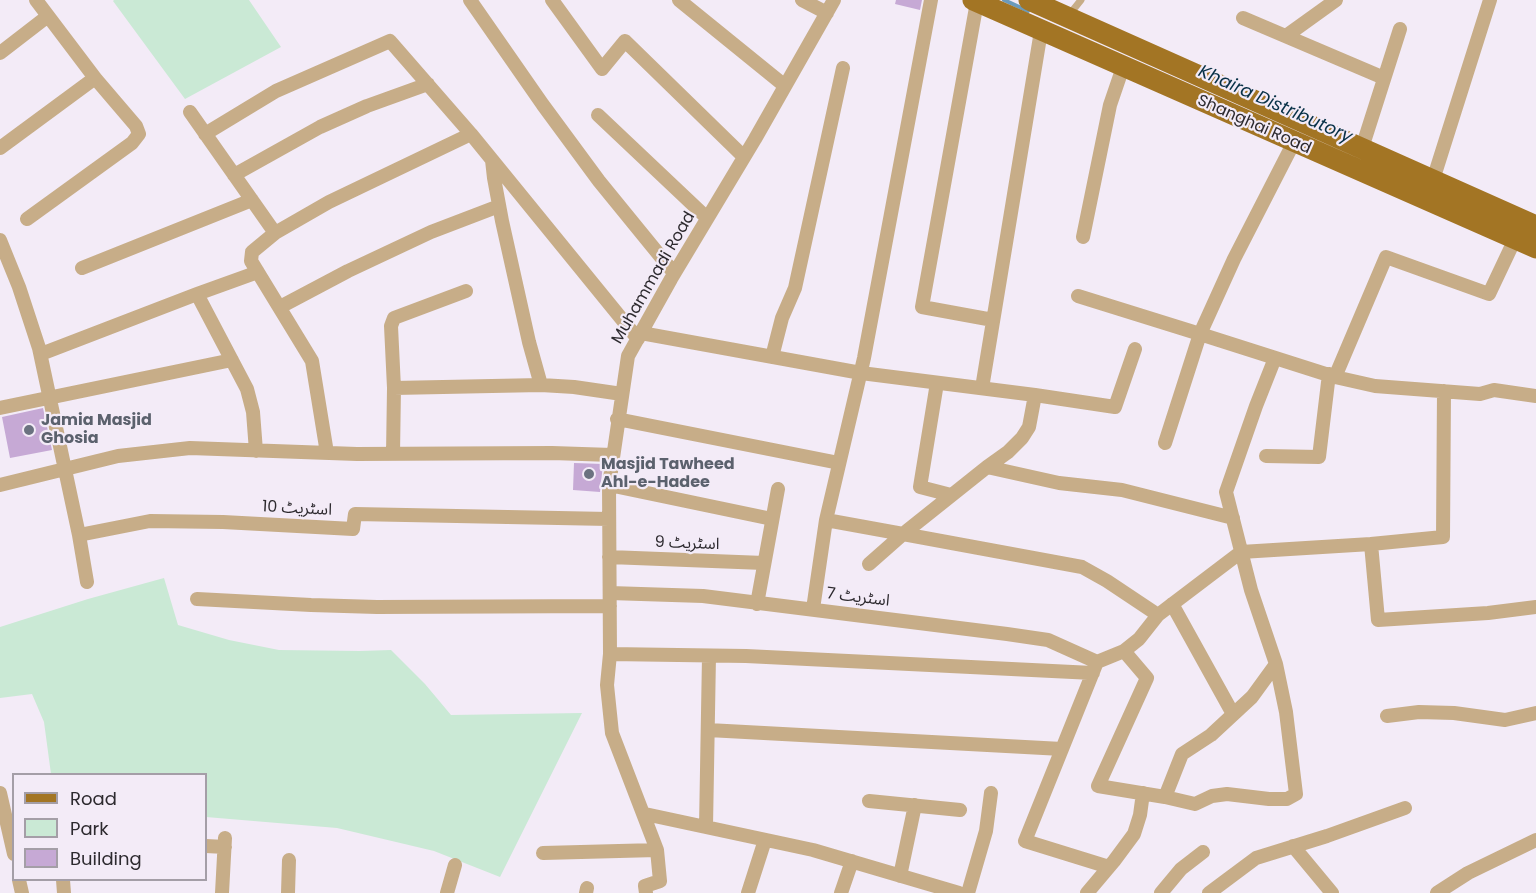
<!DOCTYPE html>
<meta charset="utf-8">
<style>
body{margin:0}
#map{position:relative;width:1536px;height:893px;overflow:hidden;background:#f3ebf7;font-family:Poppins,sans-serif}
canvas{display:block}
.legend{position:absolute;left:12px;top:773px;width:195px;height:108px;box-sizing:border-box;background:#f3ebf7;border:2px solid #a49ea7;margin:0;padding:8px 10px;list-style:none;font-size:18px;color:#2d2a2f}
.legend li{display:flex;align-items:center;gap:12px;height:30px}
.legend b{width:30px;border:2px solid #a49ea7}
</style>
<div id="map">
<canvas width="1536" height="893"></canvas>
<ul class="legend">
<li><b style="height:8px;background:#a37524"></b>Road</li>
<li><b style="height:16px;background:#cae9d5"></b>Park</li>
<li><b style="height:16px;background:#c6a9d5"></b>Building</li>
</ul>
</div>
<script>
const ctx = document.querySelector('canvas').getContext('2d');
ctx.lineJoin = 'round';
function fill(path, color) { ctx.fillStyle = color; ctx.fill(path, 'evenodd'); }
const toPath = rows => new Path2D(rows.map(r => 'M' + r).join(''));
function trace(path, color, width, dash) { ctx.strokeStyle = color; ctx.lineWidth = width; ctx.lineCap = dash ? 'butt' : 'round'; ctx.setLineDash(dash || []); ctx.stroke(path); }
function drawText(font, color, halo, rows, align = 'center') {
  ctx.font = font + ' Poppins,"Noto Sans Arabic",sans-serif'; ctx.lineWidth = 4.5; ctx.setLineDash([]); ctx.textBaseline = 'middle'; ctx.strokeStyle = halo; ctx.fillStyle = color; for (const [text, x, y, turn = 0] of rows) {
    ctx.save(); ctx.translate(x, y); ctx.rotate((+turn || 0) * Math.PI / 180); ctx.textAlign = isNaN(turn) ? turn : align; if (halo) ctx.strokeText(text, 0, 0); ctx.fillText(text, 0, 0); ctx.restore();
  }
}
fill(toPath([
 [114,0,249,0,281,47,185,99,113,1],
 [164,578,178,625,229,640,279,650,360,651,391,650,425,684,451,715,582,713,500,877,434,851,337,828,206,817,206,774,51,774,44,722,32,694,0,698,0,627,88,599]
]), '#cae9d5');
trace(toPath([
 [1004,0,1028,11]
]), '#6b9aba', 4);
fill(toPath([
 [896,0,922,0,920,10,895,4],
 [43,408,52,450,10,458,2,417],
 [574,463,603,464,600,492,573,490]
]), '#c6a9d5');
trace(toPath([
 [1069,15,1081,0]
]), '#c7ad88', 7);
trace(toPath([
 [470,0,543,105,599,181,674,273],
 [552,0,602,69,625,41,744,157],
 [679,0,785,86],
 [802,0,827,13],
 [977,2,922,307,993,320],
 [1243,18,1384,78],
 [1286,36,1336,0],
 [0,53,48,16],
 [190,112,275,233,252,252,251,261,312,361,327,453],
 [598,115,707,218],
 [205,134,276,91,390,41,471,134,638,339],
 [1294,142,1234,259,1200,334,1335,377],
 [0,148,95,78],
 [1362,148,1400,29],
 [492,160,494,178,502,221,529,342,541,385],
 [234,175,320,127,367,106,428,84],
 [1433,180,1490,0],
 [27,219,132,143,139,134,136,126,95,78,36,0],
 [275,233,329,202,471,134],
 [1083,237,1110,105,1123,67],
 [1515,239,1489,294,1386,257,1335,377,1375,386,1480,394,1494,390,1536,396],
 [0,240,19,287,39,348,79,535,87,582],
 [82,268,252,200],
 [197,294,247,389,253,412,256,451],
 [1078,296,1200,334,1165,443],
 [280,307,348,271,431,232,499,206],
 [641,333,861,373,1035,395,1029,427,1022,438,1008,452,987,467],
 [41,354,197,294,258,272],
 [772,357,782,318,795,288,843,68],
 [937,383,920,487,951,495],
 [394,388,541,385,574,387,622,394],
 [982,388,1041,31],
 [1035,395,1115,407,1135,349],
 [0,408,232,360],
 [617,419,839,463],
 [393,454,394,388,391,326,394,318,466,291],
 [1266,456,1319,457,1329,374],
 [0,485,118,456,190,448,357,454,552,453,612,455],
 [609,485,772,519],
 [826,520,903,534,987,467,1059,483,1122,490,1233,518],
 [79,535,150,521,223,522,353,529,355,514,609,519],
 [1371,544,1443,537,1444,391],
 [609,557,764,563],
 [869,564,903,534,1082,567,1107,581,1158,615,1241,552,1371,544,1378,620,1488,613,1536,607],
 [610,593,703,596,1007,634,1048,640,1097,662],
 [197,599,311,605,377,607,610,606],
 [757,604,778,489],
 [1172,604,1233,714],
 [813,609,826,520,864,358,931,0],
 [1124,651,1147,678,1098,786,1165,797,1195,804,1212,796,1227,794,1269,799,1287,799,1296,794,1286,712,1276,664,1251,590,1226,492,1256,406,1275,358],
 [610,654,746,656,1093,673],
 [1387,716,1419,712,1454,713,1505,720,1536,713],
 [708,730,1062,749],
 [0,793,14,854],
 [1165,797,1182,754,1211,735,1252,697,1276,664],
 [869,801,960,810],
 [645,814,813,850,959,893],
 [706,827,709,656],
 [206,846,225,847],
 [1293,846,1332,893],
 [543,853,657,850],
 [1109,867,1025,841,1097,662,1124,651,1139,639,1158,615],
 [900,876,915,805],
 [19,880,22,893],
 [63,880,64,893],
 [222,893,225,838],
 [288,893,289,860],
 [447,893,455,865],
 [586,893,587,888],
 [646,893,645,886,660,881,657,850,612,733,607,685,610,654,609,485,628,356,671,279,755,139,834,0],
 [748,893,765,840],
 [841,893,852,861],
 [968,893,986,831,991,793],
 [1087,893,1114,861,1134,834,1140,815,1143,793],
 [1161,893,1181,869,1203,852],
 [1209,893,1256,858,1327,836,1405,808],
 [1437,893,1468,873,1536,840]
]), '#c7ad88', 14);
trace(toPath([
 [973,0,1536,248],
 [1029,0,1536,226]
]), '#a37524', 21);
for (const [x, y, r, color] of [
 [29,430,6,"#6b7280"],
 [589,474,6,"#6b7280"]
]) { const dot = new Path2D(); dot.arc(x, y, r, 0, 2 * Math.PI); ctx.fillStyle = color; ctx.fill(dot); trace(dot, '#f3ebf7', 2); }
drawText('16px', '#2d2a2f', '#f3ebf7', [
 ["Shanghai Road",1254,125,24],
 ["Muhammadi Road",654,278,-60],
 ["اسٹریٹ 10",297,509,3],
 ["اسٹریٹ 9",687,544,2],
 ["اسٹریٹ 7",858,598,7]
]);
drawText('bold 16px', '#5b616d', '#f3ebf7', [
 ["Jamia Masjid",41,421],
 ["Ghosia",41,439],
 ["Masjid Tawheed",601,465],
 ["Ahl-e-Hadee",601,483]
], 'left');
drawText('italic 18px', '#083147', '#f3ebf7', [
 ["Khaira Distributory",1275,105,24]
]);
</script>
